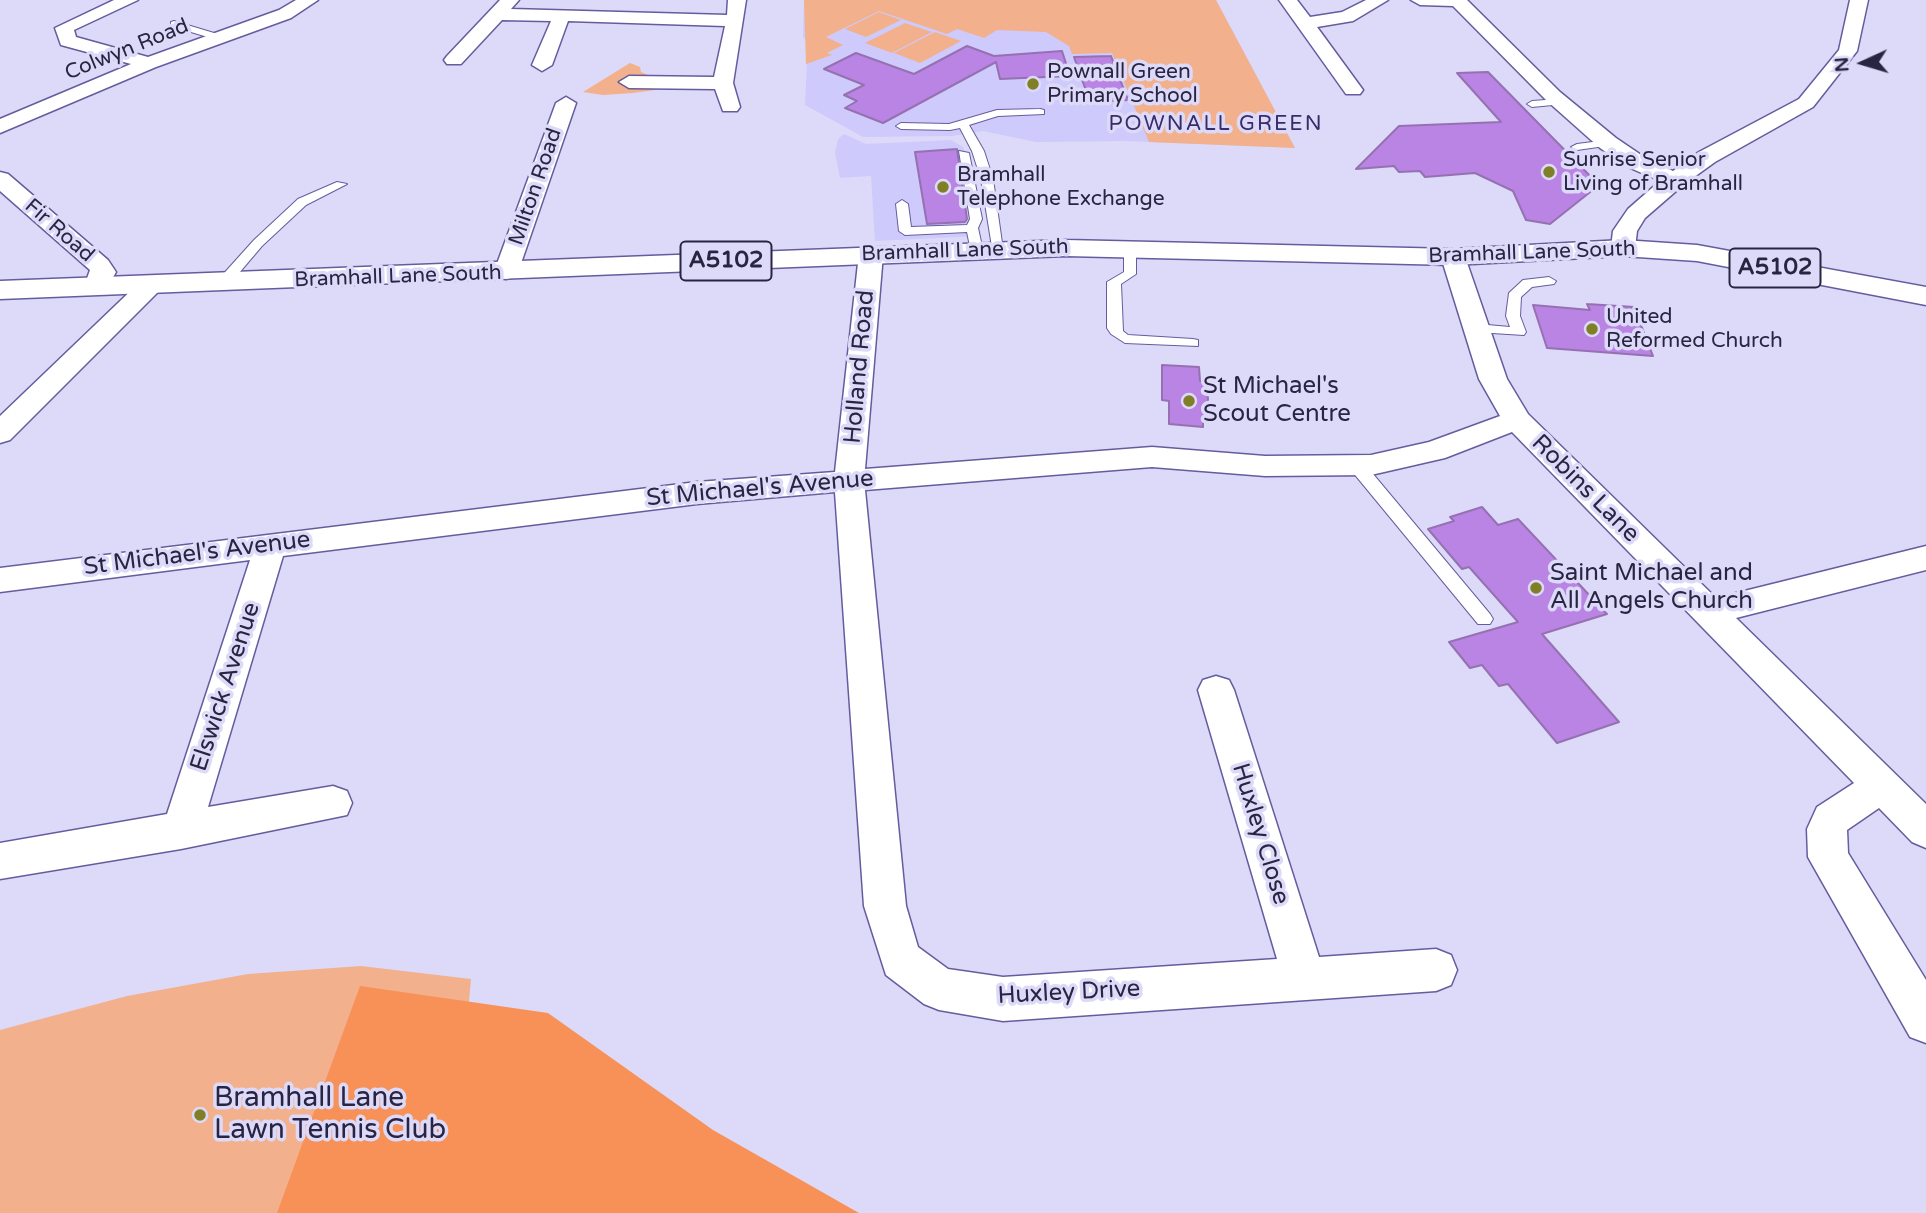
<!DOCTYPE html>
<style>
body{margin:0}
#map{position:relative;width:1926px;height:1213px;overflow:hidden;background:#dcdaf8;font-family:"Varela Round",sans-serif}
canvas{display:block}
.north{position:absolute;left:1828px;top:28px;width:70px;height:70px;-webkit-text-stroke:5px #dcdaf8;paint-order:stroke;rotate:266deg;font-size:19px;font-weight:700;line-height:28px;text-align:center;color:#282441}
.north::after{content:'';display:block;margin:auto;width:24px;height:32px;background:#282441;clip-path:polygon(50% 0,100% 100%,50% 72%,0 100%)}
</style>
<div id="map">
<canvas width="1926" height="1213"></canvas>
<div class="north">N</div>
</div>
<script>
const ctx = document.querySelector('canvas').getContext('2d');
ctx.lineJoin = 'round';
function fill(path, color) { ctx.fillStyle = color; ctx.fill(path, 'evenodd'); }
const toPath = rows => new Path2D(rows.map(r => 'M' + r).join(''));
function trace(path, color, width, dash) { ctx.strokeStyle = color; ctx.lineWidth = width; ctx.lineCap = dash ? 'butt' : 'round'; ctx.setLineDash(dash || []); ctx.stroke(path); }
function drawText(font, color, halo, rows, align = 'center') {
  ctx.font = font + ' "Varela Round",sans-serif'; ctx.lineWidth = 7; ctx.setLineDash([]); ctx.textBaseline = 'middle'; ctx.strokeStyle = halo; ctx.fillStyle = color; for (const [text, x, y, turn = 0] of rows) {
    ctx.save(); ctx.translate(x, y); ctx.rotate((+turn || 0) * Math.PI / 180); ctx.textAlign = isNaN(turn) ? turn : align; if (halo) ctx.strokeText(text, 0, 0); ctx.fillText(text, 0, 0); ctx.restore();
  }
}
fill(toPath([
 [804,0,1216,0,1295,148,1127,141,1036,142,983,131,952,136,863,137,805,105,808,41,803,37],
 [844,134,866,144,951,140,963,147,968,158,981,236,875,241,871,176,840,178,835,153,838,139]
]), '#cecafb');
fill(toPath([
 [804,0,1216,0,1295,148,1149,142,1112,53,1072,54,1069,46,1046,32,997,30,984,38,957,29,947,34,879,11,826,37,843,45,827,53,832,55,806,64],
 [879,12,901,20,866,37,845,29],
 [905,23,932,32,892,53,865,43],
 [935,32,961,41,920,63,894,53],
 [630,63,640,67,641,72,665,82,655,90,633,93,603,95,583,92],
 [361,966,471,979,468,1012,343,1213,0,1213,0,1030,127,996,248,974]
]), '#f3b08d');
fill(toPath([
 [360,986,548,1013,713,1130,859,1213,277,1213]
]), '#f89157');
const building = toPath([
 [967,46,994,56,1062,51,1070,76,1000,79,996,62,883,123,845,108,857,101,844,95,864,85,824,69,856,53,914,74,967,46],
 [1111,56,1128,100,1090,102,1074,57,1111,56],
 [1488,72,1599,185,1550,224,1526,220,1513,191,1475,173,1425,177,1420,171,1399,172,1394,166,1356,169,1399,126,1501,122,1457,73,1488,72],
 [957,149,967,219,965,222,927,224,915,152,957,149],
 [1587,304,1634,307,1653,356,1547,348,1533,305,1590,310,1587,304],
 [1162,365,1199,367,1200,381,1207,381,1209,420,1203,419,1203,427,1169,424,1169,401,1162,400,1162,365],
 [1482,507,1498,525,1518,519,1607,614,1542,634,1619,722,1557,743,1508,684,1499,686,1482,665,1470,668,1449,642,1518,622,1469,567,1462,569,1428,529,1454,521,1450,517,1482,507]
]);
fill(building, '#b984e3');
trace(building, '#9571b2', 2);
const lane = toPath([
 [174,21,224,36,226,38,221,41,171,26,171,22,174,21],
 [1559,99,1564,102,1563,104,1532,107,1527,104,1532,101,1559,99],
 [1040,109,1044,110,1044,114,998,116,969,125,984,151,993,179,1003,250,993,253,981,179,972,151,960,128,950,130,901,129,896,126,901,123,949,124,997,110,1040,109],
 [1608,140,1612,141,1612,145,1577,150,1571,147,1577,144,1608,140],
 [959,151,969,153,982,219,978,228,983,251,977,255,971,251,967,232,905,235,899,231,896,204,902,200,908,204,911,227,967,225,970,219,959,151],
 [337,182,347,184,306,205,262,246,228,286,218,286,218,280,254,240,298,199,337,182],
 [1130,245,1136,249,1136,274,1121,284,1123,331,1128,335,1193,339,1198,340,1198,346,1125,343,1111,334,1107,328,1107,282,1124,272,1124,249,1130,245],
 [1549,277,1556,281,1554,284,1532,287,1521,297,1520,316,1526,332,1524,335,1476,332,1469,328,1476,324,1510,327,1506,316,1509,293,1523,280,1549,277],
 [1357,461,1363,462,1490,614,1493,619,1490,624,1478,624,1351,470,1349,466,1357,461]
]);
const street = toPath([
 [114,0,138,0,74,30,76,37,148,57,279,10,296,0,318,0,291,18,156,67,0,133,0,119,131,64,61,45,55,28,114,0],
 [500,0,519,0,511,9,727,15,728,0,746,0,733,83,740,107,737,111,723,111,715,89,629,88,619,82,629,76,714,77,725,26,568,21,552,65,542,71,532,65,551,21,502,20,461,64,447,64,444,60,447,56,500,0],
 [1279,0,1297,0,1310,17,1342,12,1366,0,1388,0,1353,21,1317,27,1363,90,1360,94,1346,94,1279,0],
 [1411,0,1467,0,1560,92,1616,138,1644,157,1673,171,1699,152,1799,99,1839,50,1850,0,1868,0,1857,51,1813,107,1715,162,1683,185,1645,218,1637,231,1635,248,1631,253,1623,255,1615,253,1611,248,1613,231,1628,209,1660,181,1628,167,1600,148,1546,100,1453,6,1420,5,1411,0],
 [566,97,576,103,518,272,515,277,506,279,497,277,494,272,556,103,566,97],
 [0,172,8,174,108,260,116,272,105,292,87,292,84,287,90,270,0,191,0,172],
 [871,247,880,249,883,254,865,469,1152,447,1265,456,1371,455,1429,442,1500,416,1479,379,1441,257,1444,252,1453,250,1462,252,1465,257,1507,379,1528,414,1716,598,1926,546,1926,570,1736,618,1926,804,1926,848,1912,842,1879,808,1847,830,1848,853,1926,980,1926,1043,1910,1037,1808,857,1807,829,1817,807,1854,783,1512,432,1445,458,1371,475,1265,476,1152,467,865,490,906,906,918,947,948,969,1003,977,1277,959,1198,690,1203,680,1216,676,1229,680,1234,690,1319,957,1436,949,1451,955,1457,970,1451,985,1436,991,1003,1021,939,1010,924,1004,886,975,864,906,835,492,697,504,283,556,208,807,333,786,347,791,352,803,347,815,181,849,0,879,0,843,167,814,250,560,0,592,0,568,697,482,835,472,859,254,862,249,871,247],
 [150,279,159,281,162,286,159,291,10,440,0,443,0,416,141,281,150,279]
]);
const primary = toPath([
 [1066,240,1453,249,1623,240,1697,245,1926,287,1926,305,1697,261,1623,256,1453,265,1066,256,0,299,0,281,1066,240]
]);
trace(lane, '#655c9e', 2);
trace(street, '#655c9e', 3);
trace(primary, '#655c9e', 3);
fill(lane, '#fff');
fill(street, '#fff');
fill(primary, '#fff');
for (const [x, y, r, color] of [
 [1033,84,7,"#807f28"],
 [1549,172,7,"#807f28"],
 [943,187,7,"#807f28"],
 [1592,329,7,"#807f28"],
 [1189,401,7,"#807f28"],
 [1536,588,7,"#807f28"],
 [200,1115,7,"#807f28"]
]) { const dot = new Path2D(); dot.arc(x, y, r, 0, 2 * Math.PI); ctx.fillStyle = color; ctx.fill(dot); trace(dot, '#dcdaf8', 2.5); }
drawText('21px', '#282441', '#dcdaf8', [
 ["Colwyn Road",127,50,-22],
 ["Milton Road",536,187,-71],
 ["Fir Road",59,231,41],
 ["Bramhall Lane South",965,251,-2],
 ["Bramhall Lane South",1532,253,-2],
 ["Bramhall Lane South",398,277,-2]
]);
drawText('21px', '#282441', '#dcdaf8', [
 ["Pownall Green",1047,72],
 ["Primary School",1047,96],
 ["Sunrise Senior",1563,160],
 ["Living of Bramhall",1563,184],
 ["Bramhall",957,175],
 ["Telephone Exchange",957,199],
 ["United",1606,317],
 ["Reformed Church",1606,341]
], 'left');
ctx.letterSpacing = '2px';
drawText('21px', '#372b68', '#dcdaf8', [
 ["POWNALL GREEN",1216,124]
]);
ctx.letterSpacing = '0px';
for (const [x, y, w] of [
 [726,261,91],
 [1775,268,91]
]) { const box = new Path2D(); box.roundRect(x - w / 2, y - 19.5, w, 39, 5); ctx.fillStyle = '#dcdaf8'; ctx.fill(box); trace(box, '#282441', 2); }
drawText('bold 23px', '#282441', null, [
 ["A5102",726,261],
 ["A5102",1775,268]
]);
drawText('24px', '#282441', '#dcdaf8', [
 ["Holland Road",860,367,-85],
 ["St Michael's Avenue",760,489,-5],
 ["Robins Lane",1585,489,45],
 ["St Michael's Avenue",197,554,-7],
 ["Elswick Avenue",226,687,-72],
 ["Huxley Close",1260,834,73],
 ["Huxley Drive",1069,993,-3]
]);
drawText('24px', '#282441', '#dcdaf8', [
 ["St Michael's",1203,387],
 ["Scout Centre",1203,415],
 ["Saint Michael and",1550,574],
 ["All Angels Church",1550,602]
], 'left');
drawText('28px', '#282441', '#dcdaf8', [
 ["Bramhall Lane",214,1099],
 ["Lawn Tennis Club",214,1131]
], 'left');
</script>
